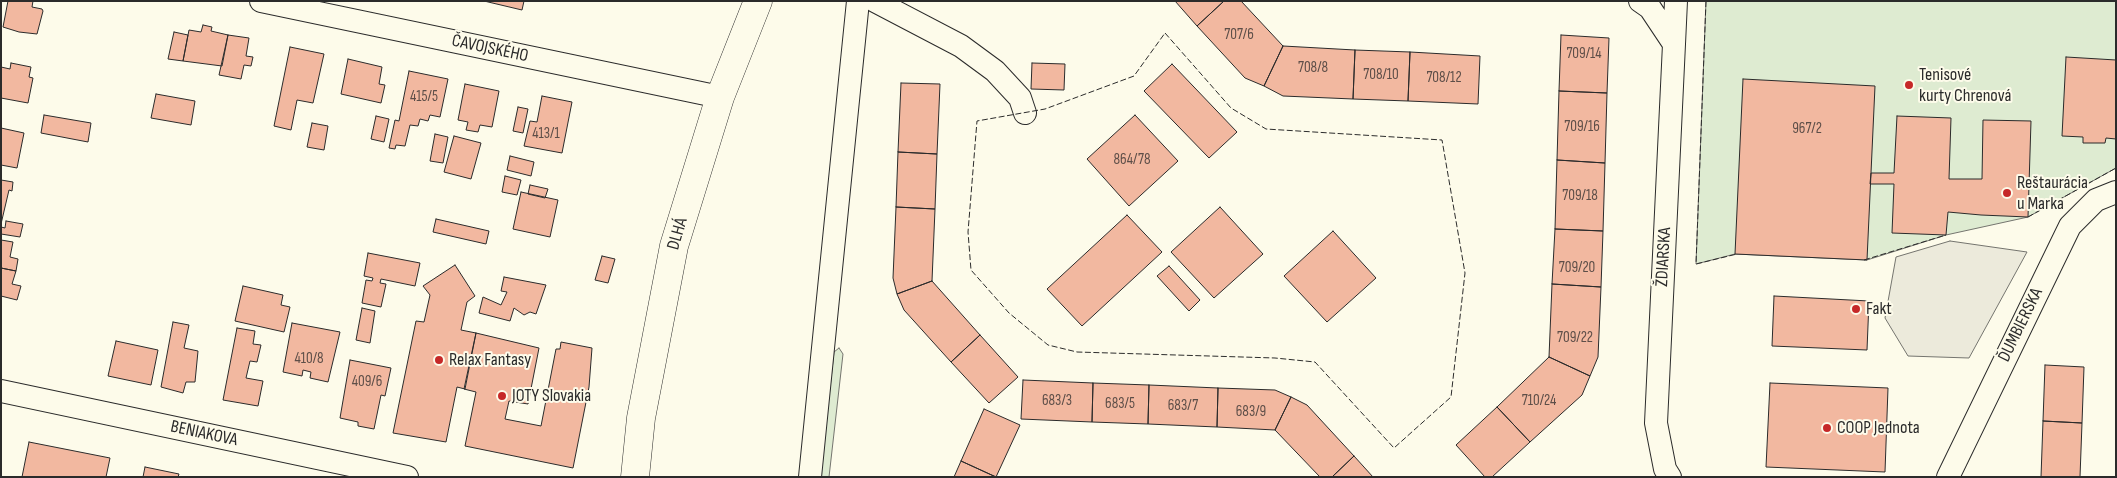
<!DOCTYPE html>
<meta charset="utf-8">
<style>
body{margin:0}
#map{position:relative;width:2117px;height:478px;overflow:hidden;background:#fdfbea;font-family:"Sofia Sans Condensed",sans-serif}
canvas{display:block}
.frame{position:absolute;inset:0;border:2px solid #2b2b2b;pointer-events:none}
</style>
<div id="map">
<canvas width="2117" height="478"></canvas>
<div class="frame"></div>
</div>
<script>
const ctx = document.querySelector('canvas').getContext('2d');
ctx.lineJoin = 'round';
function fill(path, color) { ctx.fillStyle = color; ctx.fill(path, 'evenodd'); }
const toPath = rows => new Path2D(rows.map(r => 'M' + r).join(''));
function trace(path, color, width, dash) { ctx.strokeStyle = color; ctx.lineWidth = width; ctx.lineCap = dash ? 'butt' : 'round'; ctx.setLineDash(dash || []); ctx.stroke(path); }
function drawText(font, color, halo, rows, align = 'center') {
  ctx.font = font + ' "Sofia Sans Condensed",sans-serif'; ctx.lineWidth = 4; ctx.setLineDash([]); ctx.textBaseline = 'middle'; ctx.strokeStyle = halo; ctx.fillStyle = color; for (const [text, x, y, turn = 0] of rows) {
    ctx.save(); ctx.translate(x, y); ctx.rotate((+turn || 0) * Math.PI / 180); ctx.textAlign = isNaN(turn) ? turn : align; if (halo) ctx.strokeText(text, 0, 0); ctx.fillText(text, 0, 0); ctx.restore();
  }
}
const green = toPath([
 [1706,1,2116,1,2116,168,2028,217,1946,235,1867,260,1735,254,1696,264,1706,1],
 [839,348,843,354,829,477,820,477,834,352,839,348]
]);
fill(green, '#deebd1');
trace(green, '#74746e', 1);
const parking = toPath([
 [1950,241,2027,252,1969,358,1908,356,1885,318,1896,257,1950,241]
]);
fill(parking, '#eceadb');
trace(parking, '#74746e', 1);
const building = toPath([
 [8,1,33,1,32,7,42,9,43,11,37,34,19,32,3,27,8,1],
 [484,1,524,1,522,10,484,1],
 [1175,1,1224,1,1197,26,1175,1],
 [1224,1,1241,1,1283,46,1264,86,1245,78,1197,26,1224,1],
 [203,25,212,27,211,31,228,35,222,66,183,61,189,30,201,32,203,25],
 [174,32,188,35,183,61,168,59,174,32],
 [228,35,249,38,246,56,253,57,251,66,244,65,241,79,219,75,228,35],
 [1561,35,1609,38,1607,93,1559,91,1561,35],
 [1283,46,1355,50,1353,99,1283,96,1264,86,1283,46],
 [290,47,324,54,313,103,297,100,291,130,274,126,290,47],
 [1355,50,1410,52,1408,101,1353,99,1355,50],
 [1410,52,1480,56,1478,104,1408,101,1410,52],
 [2066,57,2116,60,2116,139,2106,138,2105,143,2083,143,2083,137,2062,136,2066,57],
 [348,59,382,67,379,84,385,85,381,103,341,94,348,59],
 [11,63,31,67,29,77,33,78,28,103,1,98,1,67,10,69,11,63],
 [1032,63,1065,64,1064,90,1031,89,1032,63],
 [1172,64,1237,132,1209,158,1144,91,1172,64],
 [409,71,448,79,440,117,430,115,428,121,420,119,418,126,410,125,405,146,396,145,395,149,389,148,395,120,399,121,409,71],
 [1743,79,1875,86,1867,260,1735,254,1743,79],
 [901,83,940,84,937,154,898,152,901,83],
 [465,84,499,91,492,127,480,125,478,132,466,130,468,122,458,120,465,84],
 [1559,91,1607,93,1605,163,1557,160,1559,91],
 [156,94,195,101,191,125,151,118,156,94],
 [542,96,572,102,562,153,524,146,530,121,537,122,542,96],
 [518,107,528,109,523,133,513,131,518,107],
 [44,115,91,123,88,142,41,133,44,115],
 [1135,115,1178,161,1129,206,1087,159,1135,115],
 [376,116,389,119,384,142,371,139,376,116],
 [1897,116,1951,118,1949,179,1982,179,1983,120,2031,121,2028,217,1981,215,1948,212,1946,235,1892,233,1894,184,1870,184,1871,173,1894,173,1897,116],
 [312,123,328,126,324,150,307,147,312,123],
 [1,128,24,133,17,168,1,165,1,128],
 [435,134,448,137,443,163,430,161,435,134],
 [454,136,481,143,471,179,444,172,454,136],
 [898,152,937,154,935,209,896,207,898,152],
 [510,156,534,162,531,176,507,170,510,156],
 [1557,160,1605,163,1603,231,1555,229,1557,160],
 [505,176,521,180,517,195,502,192,505,176],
 [1,180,13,182,12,191,9,190,1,224,1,180],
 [530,185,548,189,545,198,528,194,530,185],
 [521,192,558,200,550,237,513,229,521,192],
 [896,207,935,209,932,281,897,294,893,278,896,207],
 [1220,207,1263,254,1214,298,1171,252,1220,207],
 [1127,215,1162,252,1082,326,1047,289,1127,215],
 [436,219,489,231,486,244,433,232,436,219],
 [6,221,23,224,20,237,1,234,1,227,5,228,6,221],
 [1555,229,1603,231,1601,287,1552,284,1555,229],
 [1333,231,1376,278,1327,322,1284,276,1333,231],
 [1,240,13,242,10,257,18,259,16,271,1,268,1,240],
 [368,253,420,263,415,286,381,279,380,283,386,284,381,307,362,303,366,280,372,281,373,278,364,276,368,253],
 [602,256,615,259,608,283,595,280,602,256],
 [455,265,475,296,467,302,461,330,476,333,465,389,457,387,446,442,393,433,416,321,424,322,430,295,423,286,455,265],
 [1169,266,1200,300,1189,311,1157,276,1169,266],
 [1,268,16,271,12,284,21,286,17,300,1,296,1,268],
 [504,277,546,285,536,314,530,312,524,315,514,308,510,321,479,313,483,297,501,305,507,292,501,291,504,277],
 [932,281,980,335,951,362,904,310,897,294,932,281],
 [1552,284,1601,287,1598,357,1590,376,1549,357,1552,284],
 [243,286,283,295,281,305,290,307,284,332,235,321,243,286],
 [1774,296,1869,301,1867,350,1772,346,1774,296],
 [362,308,375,311,370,343,356,340,362,308],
 [173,322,189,325,184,348,198,351,195,382,186,382,183,393,161,387,173,322],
 [292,323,340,332,328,382,310,378,311,372,303,370,302,376,283,372,292,323],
 [237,328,255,331,253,344,261,345,257,362,250,361,246,378,263,381,258,406,223,400,237,328],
 [476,333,539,348,528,404,509,401,505,419,541,426,556,349,560,349,561,342,592,348,589,387,573,468,465,446,476,392,464,389,476,333],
 [980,335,1018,377,989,403,951,362,980,335],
 [116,341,158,350,151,385,108,376,116,341],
 [1549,357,1590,376,1582,395,1530,442,1497,407,1549,357],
 [350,360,391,368,385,396,381,395,374,429,358,426,358,422,340,418,350,360],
 [2045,365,2084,367,2082,423,2043,421,2045,365],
 [1023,380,1093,383,1092,422,1021,419,1023,380],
 [1093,383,1149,385,1148,424,1092,422,1093,383],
 [1770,383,1888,388,1885,472,1766,467,1770,383],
 [1149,385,1218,388,1217,427,1148,424,1149,385],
 [1218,388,1275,390,1291,397,1275,430,1217,427,1218,388],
 [1291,397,1307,405,1354,456,1332,477,1320,477,1275,430,1291,397],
 [1497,407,1530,442,1492,477,1485,477,1456,445,1497,407],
 [984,409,1020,425,996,477,961,461,984,409],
 [2043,421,2082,423,2080,477,2041,477,2043,421],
 [29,442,110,458,106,477,22,477,29,442],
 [1354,456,1373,477,1332,477,1354,456],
 [961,461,996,477,954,477,961,461],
 [145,467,179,474,178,477,143,477,145,467]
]);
fill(building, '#f2b8a0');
trace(building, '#2b2b2b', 1);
const minor = toPath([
 [261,1,720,97],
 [875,1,961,46,995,71,1020,98,1025,113],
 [1640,1,1650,8,1674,44,1656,423,1665,469,1670,477],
 [1674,44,1676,1],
 [1,391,407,477],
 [810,477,858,1],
 [1948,477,2070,226,2096,200,2116,192]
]);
const tertiary = toPath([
 [635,477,641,418,674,246,720,97,758,1]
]);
trace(minor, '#2b2b2b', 24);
trace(tertiary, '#2b2b2b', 29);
trace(minor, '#fdfbea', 22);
trace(tertiary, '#fdfbea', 28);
trace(toPath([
 [1706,1,1696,264,1737,254],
 [1165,33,1231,108,1266,129,1442,140,1465,273,1451,397,1394,448,1315,362,1275,358,1077,352,1048,345,1009,313,971,270,968,232,977,121,1045,109,1134,76,1165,33],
 [2028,217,2116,168],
 [1864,260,1946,235]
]), '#2b2b2b', 1, [6, 2.5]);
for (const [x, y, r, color] of [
 [1909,85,5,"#c62828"],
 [2007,193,5,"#c62828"],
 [1856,309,5,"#c62828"],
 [439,360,5,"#c62828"],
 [502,396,5,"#c62828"],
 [1827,428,5,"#c62828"]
]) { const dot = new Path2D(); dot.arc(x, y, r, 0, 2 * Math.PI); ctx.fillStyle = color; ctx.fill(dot); trace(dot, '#fdfbea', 2); }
drawText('15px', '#5d4e48', null, [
 ["707/6",1239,35],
 ["709/14",1584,54],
 ["708/8",1313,68],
 ["708/10",1381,75],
 ["708/12",1444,78],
 ["415/5",424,97],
 ["709/16",1582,127],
 ["967/2",1807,129],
 ["413/1",546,134],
 ["864/78",1132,160],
 ["709/18",1580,196],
 ["709/20",1577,268],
 ["709/22",1575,338],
 ["410/8",309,359],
 ["409/6",367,382],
 ["683/3",1057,401],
 ["710/24",1539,401],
 ["683/5",1120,404],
 ["683/7",1183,406],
 ["683/9",1251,412]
]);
drawText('18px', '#2b2b2b', '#fdfbea', [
 ["ČAVOJSKÉHO",490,49,12],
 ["DLHÁ",678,234,-74],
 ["ŽDIARSKA",1664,257,-87],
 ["ĎUMBIERSKA",2021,325,-64],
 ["BENIAKOVA",204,434,12]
]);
drawText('18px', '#2b2b2b', '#fdfbea', [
 ["Tenisové",1919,75],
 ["kurty Chrenová",1919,96],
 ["Reštaurácia",2017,183],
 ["u Marka",2017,204],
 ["Fakt",1866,309],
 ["Relax Fantasy",449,360],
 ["JOTY Slovakia",512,396],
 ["COOP Jednota",1837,428]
], 'left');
</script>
